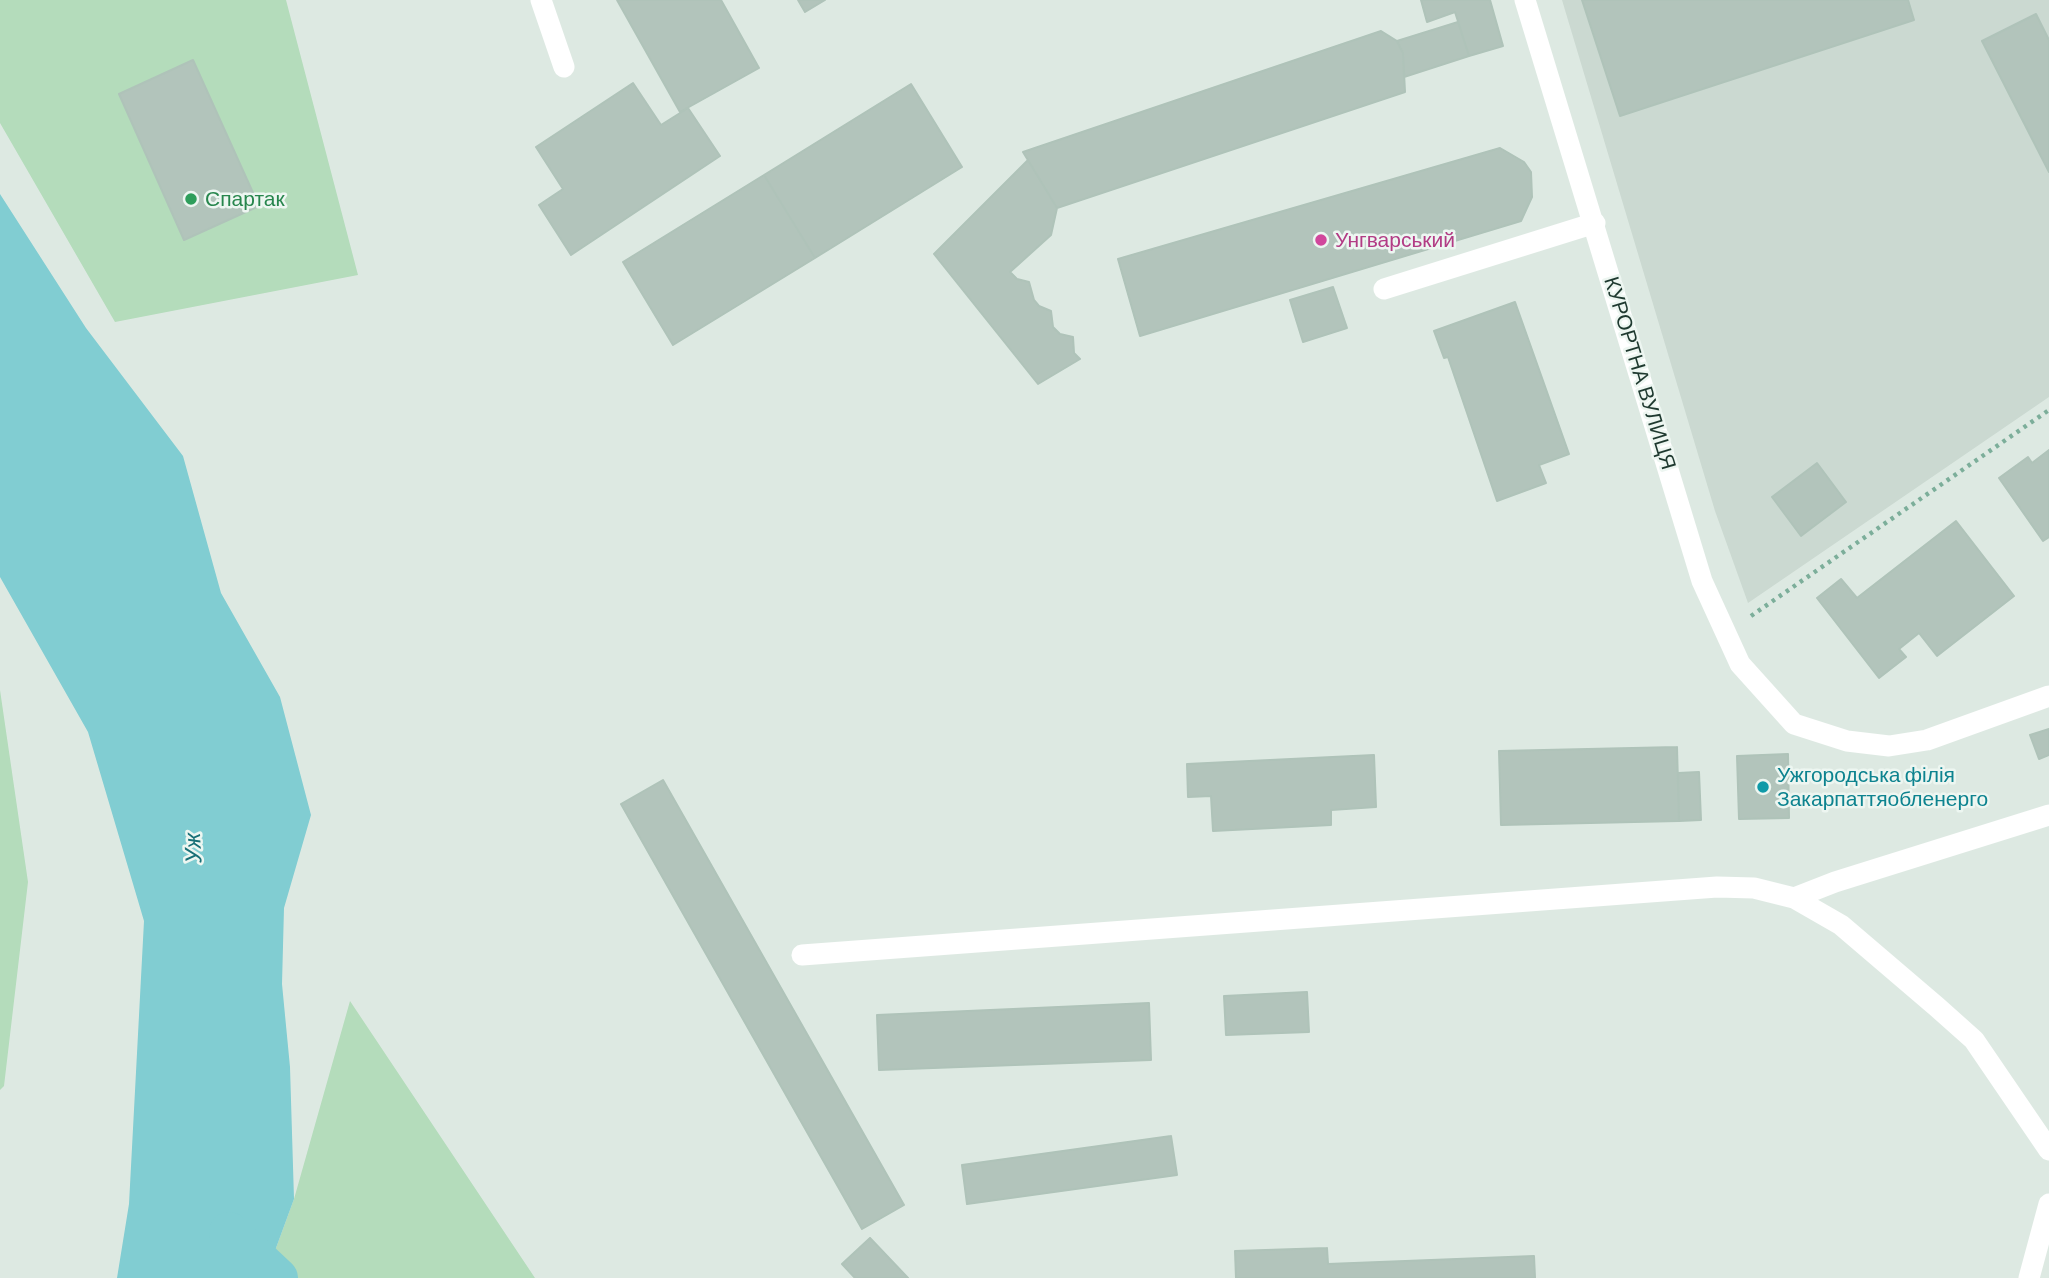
<!DOCTYPE html>
<meta charset="utf-8">
<style>
body{margin:0}
canvas{display:block;background:#dde9e2}
</style>
<canvas width="2049" height="1278"></canvas>
<script>
const ctx = document.querySelector('canvas').getContext('2d');
ctx.lineJoin = 'round';
function fill(path, color) { ctx.fillStyle = color; ctx.fill(path, 'evenodd'); }
const toPath = rows => new Path2D(rows.map(r => 'M' + r).join(''));
function trace(path, color, width, dash) { ctx.strokeStyle = color; ctx.lineWidth = width; ctx.lineCap = dash ? 'butt' : 'round'; ctx.setLineDash(dash || []); ctx.stroke(path); }
function drawText(font, color, halo, rows, align = 'center') {
  ctx.font = font + ' Barlow,sans-serif'; ctx.lineWidth = 5; ctx.setLineDash([]); ctx.textBaseline = 'middle'; ctx.strokeStyle = halo; ctx.fillStyle = color; for (const [text, x, y, turn = 0] of rows) {
    ctx.save(); ctx.translate(x, y); ctx.rotate((+turn || 0) * Math.PI / 180); ctx.textAlign = isNaN(turn) ? turn : align; if (halo) ctx.strokeText(text, 0, 0); ctx.fillText(text, 0, 0); ctx.restore();
  }
}
fill(toPath([
 [1562,0,2049,0,2049,397,1748,603,1715,511]
]), '#cbd9d1');
fill(toPath([
 [0,0,286,0,358,275,115,322,0,123],
 [0,690,28,882,4,1086,0,1090],
 [350,1001,535,1278,265,1278,294,1199]
]), '#b4dcbb');
fill(toPath([
 [0,194,86,328,183,456,221,593,280,697,311,815,284,908,282,984,290,1067,294,1199,265,1278,117,1278,129,1204,144,921,88,732,0,577]
]), '#81cdd2');
trace(toPath([
 [229,1232,278,1278]
]), '#81cdd2', 40);
const building = toPath([
 [617,0,721,0,759,68,680,112,617,0],
 [798,0,825,0,805,12,798,0],
 [1421,0,1490,0,1503,46,1469,56,1455,12,1427,22,1421,0],
 [1582,0,1908,0,1914,20,1620,116,1582,0],
 [2036,14,2049,40,2049,172,1982,41,2036,14],
 [1458,22,1469,56,1404,77,1403,53,1397,41,1458,22],
 [1381,31,1397,41,1403,53,1405,92,1057,208,1023,152,1381,31],
 [193,60,259,206,184,240,119,94,193,60],
 [633,83,661,125,688,108,720,156,571,255,539,205,563,189,536,147,633,83],
 [911,84,962,167,815,258,764,175,911,84],
 [1500,148,1524,162,1531,172,1532,197,1521,221,1140,336,1118,259,1500,148],
 [1028,160,1057,208,1051,235,1010,272,1017,279,1029,282,1034,300,1039,306,1051,311,1053,327,1060,334,1073,337,1074,353,1080,359,1038,384,934,254,1028,160],
 [764,175,815,258,673,345,623,262,764,175],
 [1333,287,1347,328,1303,342,1290,300,1333,287],
 [1515,302,1569,454,1539,465,1546,483,1497,501,1448,357,1444,358,1434,331,1515,302],
 [2049,450,2049,537,2043,541,1999,478,2028,457,2032,463,2049,450],
 [1817,463,1846,502,1801,536,1772,497,1817,463],
 [1956,521,2014,596,1937,656,1919,633,1899,649,1906,657,1879,678,1817,598,1841,579,1857,598,1956,521],
 [2049,729,2049,755,2039,759,2030,735,2049,729],
 [1677,747,1679,821,1501,825,1499,751,1677,747],
 [1788,754,1789,818,1739,819,1737,756,1788,754],
 [1374,755,1376,807,1331,810,1331,825,1213,831,1211,796,1188,797,1187,764,1374,755],
 [1699,772,1701,820,1679,821,1678,773,1699,772],
 [663,780,904,1205,862,1229,621,804,663,780],
 [1307,992,1309,1032,1226,1035,1224,996,1307,992],
 [1149,1003,1151,1060,879,1070,877,1015,1149,1003],
 [1171,1136,1177,1175,967,1204,962,1165,1171,1136],
 [870,1238,908,1278,855,1278,842,1264,870,1238],
 [1327,1248,1328,1264,1534,1256,1535,1278,1236,1278,1235,1251,1327,1248]
]);
fill(building, '#b2c4bb');
trace(building, '#afc3b9', 2);
trace(toPath([
 [1751,616,2049,410]
]), '#7cae9a', 4.5, [3.5, 5]);
trace(toPath([
 [541,0,564,67],
 [1384,289,1595,223],
 [1794,898,1835,882,2049,815],
 [802,955,1717,887,1754,888,1794,898,1841,925,1937,1007,1974,1040,2049,1150],
 [2029,1278,2049,1204]
]), '#fff', 21);
trace(toPath([
 [1525,0,1702,581,1740,664,1794,724,1847,741,1889,746,1927,740,2049,696]
]), '#fff', 21);
for (const [x, y, r, color] of [
 [191,199,7,"#2e9e5b"],
 [1321,240,7,"#d1479c"],
 [1763,787,7,"#0f9aa8"]
]) { const dot = new Path2D(); dot.arc(x, y, r, 0, 2 * Math.PI); ctx.fillStyle = color; ctx.fill(dot); trace(dot, '#edf6f1', 2.5); }
drawText('21px', '#27864d', '#edf6f1', [
 ["Спартак",205,199]
], 'left');
drawText('21px', '#b23c85', '#edf6f1', [
 ["Унгварський",1335,240]
], 'left');
drawText('21px', '#1e392f', '#edf6f1', [
 ["КУРОРТНА ВУЛИЦЯ",1640,373,73]
]);
drawText('21px', '#0d838f', '#edf6f1', [
 ["Ужгородська філія",1777,775],
 ["Закарпаттяобленерго",1777,799]
], 'left');
drawText('italic 23px', '#176f76', '#edf6f1', [
 ["Уж",193,848,-93]
]);
</script>
